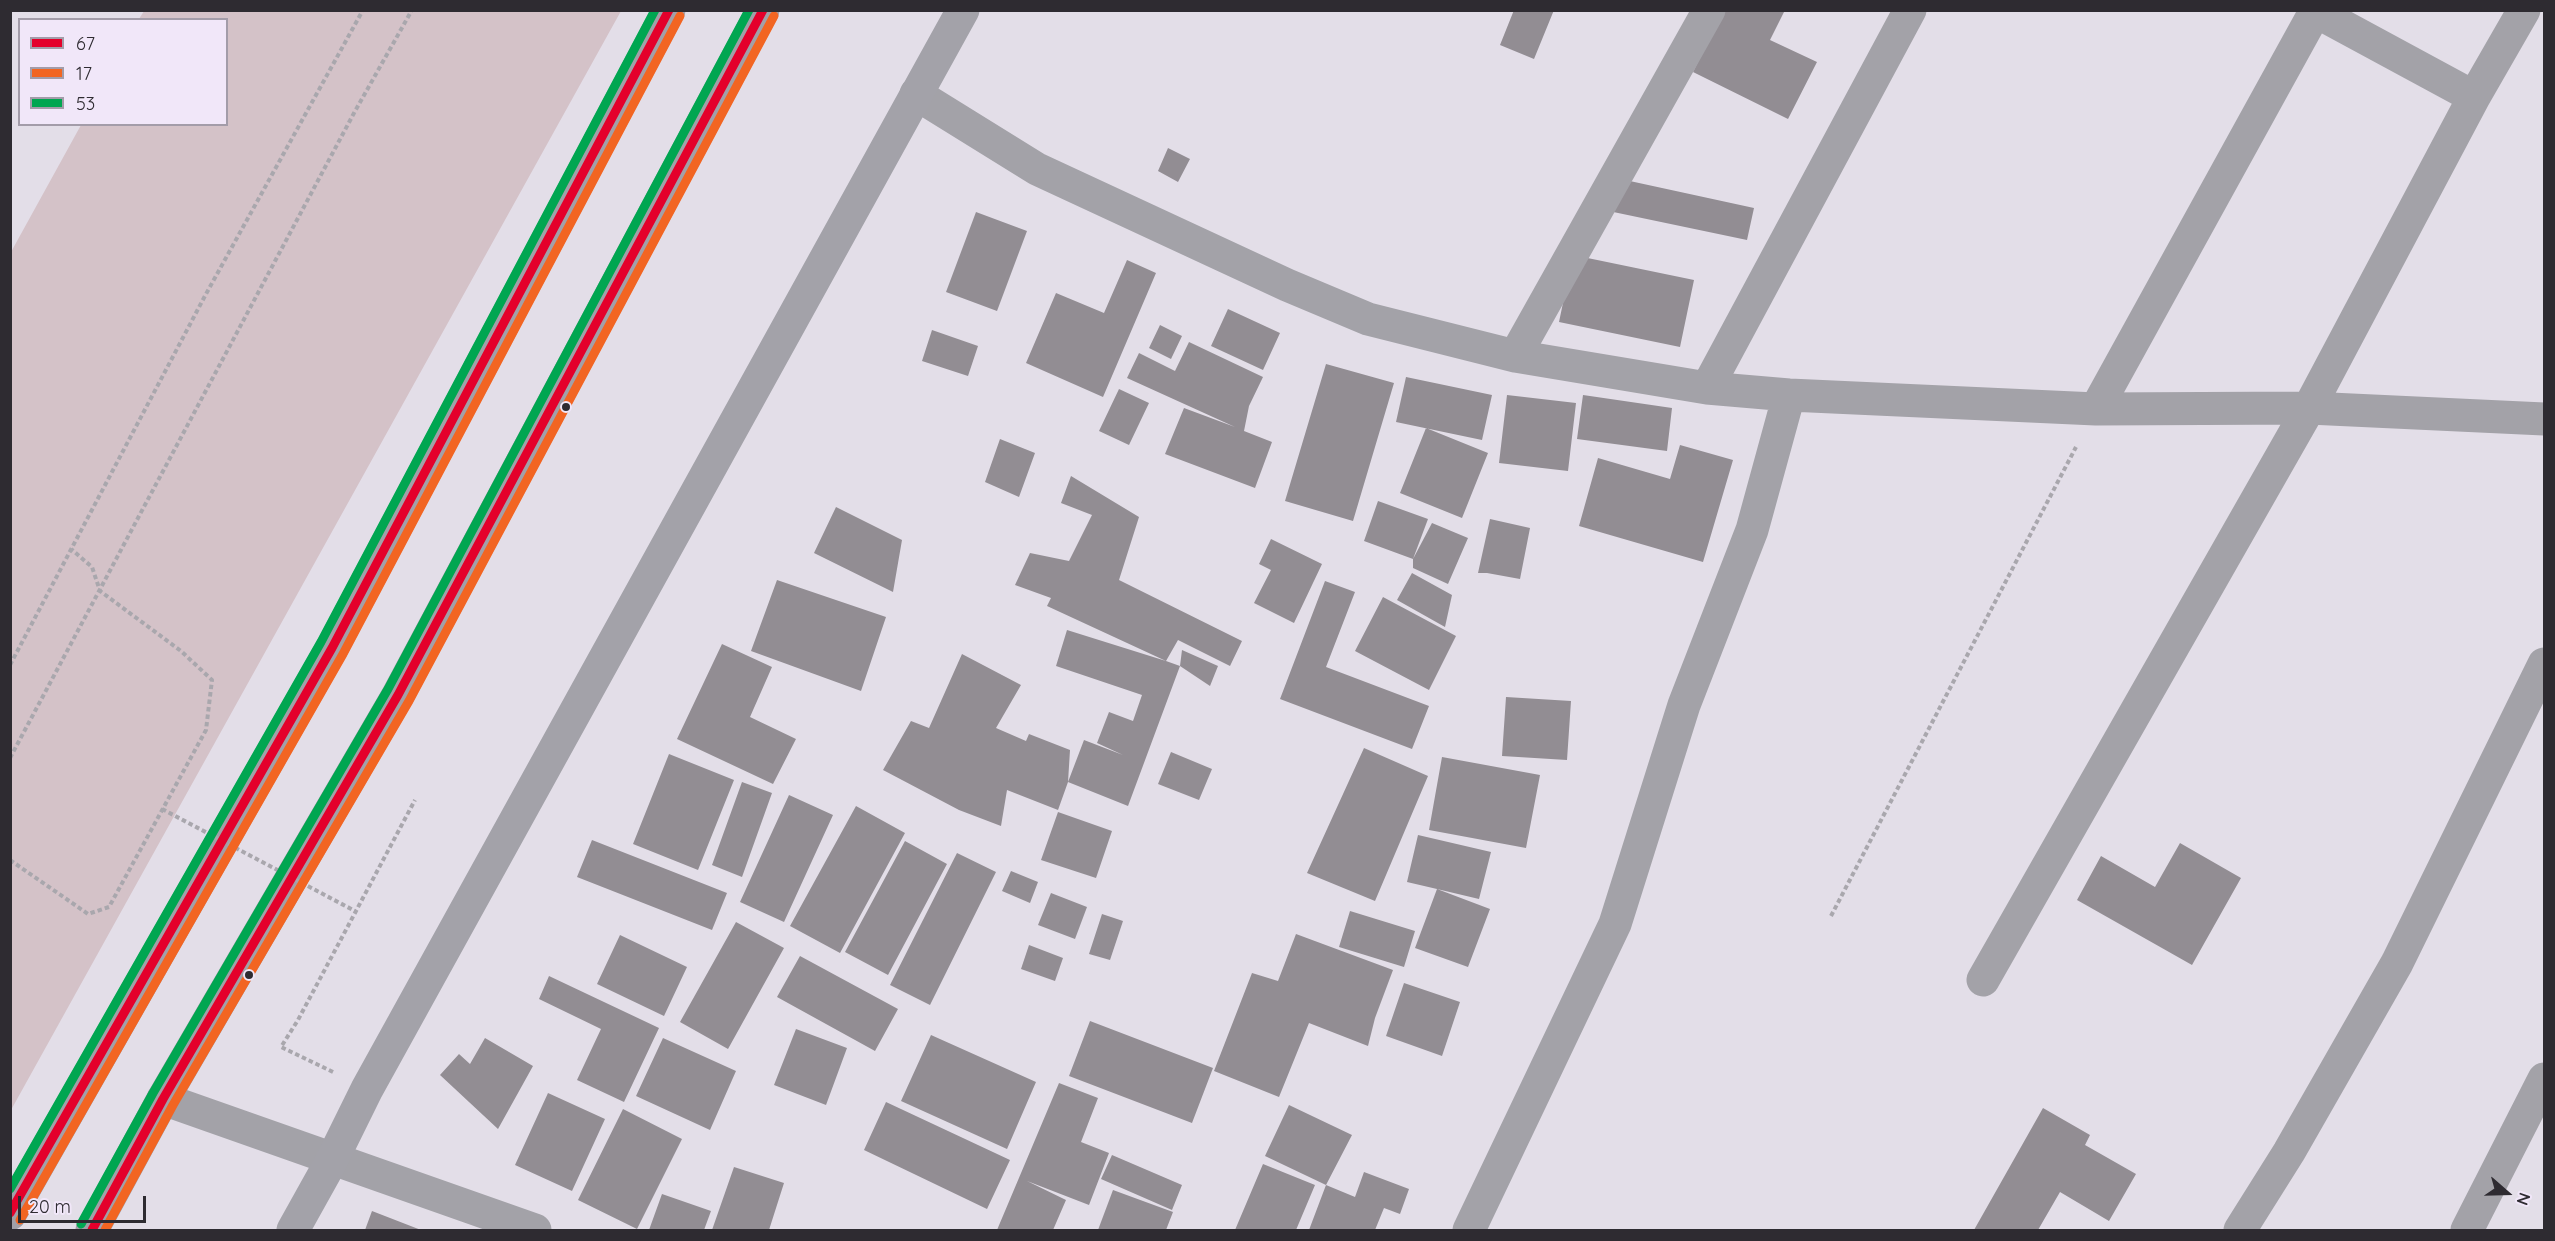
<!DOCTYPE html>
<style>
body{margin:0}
#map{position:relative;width:2555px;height:1241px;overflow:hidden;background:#e3dee8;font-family:Quicksand,sans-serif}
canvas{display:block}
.frame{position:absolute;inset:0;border:12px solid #2e2b31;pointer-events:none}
.legend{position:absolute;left:18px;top:18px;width:210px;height:108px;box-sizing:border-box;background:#f1e7f9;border:2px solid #a39ca9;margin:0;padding:8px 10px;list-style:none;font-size:18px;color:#2e2b31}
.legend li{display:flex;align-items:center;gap:12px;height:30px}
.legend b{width:30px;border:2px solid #a39ca9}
.north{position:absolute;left:2477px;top:1163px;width:60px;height:60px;-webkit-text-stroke:4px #f1e7f9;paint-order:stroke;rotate:110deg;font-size:16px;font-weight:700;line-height:24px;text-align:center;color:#2e2b31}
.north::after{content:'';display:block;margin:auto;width:21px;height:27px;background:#2e2b31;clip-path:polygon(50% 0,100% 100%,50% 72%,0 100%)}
.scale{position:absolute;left:18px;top:1196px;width:128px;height:27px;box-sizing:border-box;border:3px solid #2e2b31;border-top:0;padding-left:8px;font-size:18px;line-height:21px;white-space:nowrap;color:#2e2b31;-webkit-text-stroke:4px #f1e7f9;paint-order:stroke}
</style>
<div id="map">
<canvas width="2555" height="1241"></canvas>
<div class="frame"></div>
<ul class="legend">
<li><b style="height:8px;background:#e4002b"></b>67</li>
<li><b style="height:8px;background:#f26522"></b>17</li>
<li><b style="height:8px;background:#00a651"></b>53</li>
</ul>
<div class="north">N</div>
<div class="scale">20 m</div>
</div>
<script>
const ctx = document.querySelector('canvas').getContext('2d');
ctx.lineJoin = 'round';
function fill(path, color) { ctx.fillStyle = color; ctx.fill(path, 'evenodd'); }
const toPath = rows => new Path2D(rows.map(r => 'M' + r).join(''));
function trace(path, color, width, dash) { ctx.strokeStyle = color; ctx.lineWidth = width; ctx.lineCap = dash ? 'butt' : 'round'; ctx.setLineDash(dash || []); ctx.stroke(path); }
fill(toPath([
 [144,11,621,11,11,1110,11,252,81,125,226,124,226,20,139,19]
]), '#d4c2c8');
fill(toPath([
 [1514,10,1554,10,1534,59,1500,45],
 [1723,10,1785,10,1770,40,1817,62,1788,119,1693,72],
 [1168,148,1190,159,1178,182,1158,171],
 [1616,178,1754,208,1747,240,1599,209],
 [976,212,1027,231,997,311,946,292],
 [1573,255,1694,280,1680,347,1559,322],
 [1127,260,1156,273,1103,397,1026,363,1056,293,1104,313],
 [1228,309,1280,333,1263,370,1211,346],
 [1160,325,1182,336,1171,359,1149,348],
 [932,330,978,346,968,376,922,361],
 [1189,342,1263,377,1249,406,1244,431,1272,442,1255,488,1165,454,1184,408,1235,427,1127,378,1139,353,1175,371],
 [1326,364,1394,383,1353,521,1285,501],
 [1406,377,1492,395,1482,440,1396,422],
 [1119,389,1149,403,1129,445,1099,431],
 [1507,395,1576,403,1568,471,1499,463],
 [1583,395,1672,408,1667,451,1577,439],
 [1426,428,1488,453,1462,518,1400,493],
 [1000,439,1035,453,1019,497,985,482],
 [1680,445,1733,460,1703,562,1579,526,1598,458,1670,479],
 [1071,476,1139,517,1119,580,1242,641,1230,666,1178,640,1166,661,1180,666,1128,806,1068,782,1084,740,1123,755,1097,743,1109,712,1133,721,1142,695,1056,666,1067,630,1166,661,1047,606,1051,598,1015,585,1030,553,1069,561,1092,515,1061,503],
 [1378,501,1428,519,1413,559,1364,541],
 [836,507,902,540,893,592,814,553],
 [1490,519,1530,528,1520,579,1487,573,1478,573],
 [1432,523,1468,538,1448,584,1413,568,1413,559],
 [1271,539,1322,564,1294,623,1254,603,1271,570,1259,564],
 [1412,573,1452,595,1445,627,1397,600],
 [777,580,886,617,861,691,751,651],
 [1325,581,1355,592,1326,667,1429,706,1412,749,1280,699],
 [1383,597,1456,636,1429,690,1355,651],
 [722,644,772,667,750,717,796,739,773,784,677,739],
 [1182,650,1218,666,1210,686,1180,666],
 [962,654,1021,685,996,728,1026,741,1029,734,1070,750,1068,782,1058,810,1007,790,1001,826,959,810,883,770,911,721,929,728],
 [1506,697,1571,701,1567,760,1502,756],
 [1364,748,1428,776,1375,901,1307,873],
 [1171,752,1212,769,1199,800,1158,784],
 [669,754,734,780,698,870,633,844],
 [1442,757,1540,775,1526,848,1429,830],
 [742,782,772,793,742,877,712,865],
 [789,795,833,815,784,922,740,902],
 [856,806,905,833,840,953,790,926],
 [1058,812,1112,831,1096,878,1041,860],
 [1418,835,1491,852,1479,899,1437,889,1490,909,1468,967,1415,948,1437,889,1407,882],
 [592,840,727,893,712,930,577,877],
 [905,841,947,864,888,975,845,952],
 [2180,843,2241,878,2192,965,2077,900,2101,856,2155,887],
 [957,853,996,872,930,1005,890,985],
 [1011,871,1038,882,1030,903,1002,891],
 [1051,893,1087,907,1075,939,1038,925],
 [1350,911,1415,931,1404,967,1339,947],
 [1102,914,1123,921,1110,960,1089,954],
 [736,922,784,948,728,1049,680,1022],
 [1296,934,1393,970,1375,1018,1368,1046,1309,1023,1279,1097,1214,1071,1252,973,1278,981],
 [620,935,687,967,664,1016,597,984],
 [1029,945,1063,958,1055,981,1021,969],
 [800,956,898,1009,875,1051,777,997],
 [549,976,659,1028,624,1102,577,1080,601,1029,539,999],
 [1404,983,1460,1002,1442,1056,1386,1036],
 [1090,1021,1213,1068,1192,1123,1069,1076],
 [796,1029,847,1048,826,1105,774,1085],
 [931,1035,1036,1082,1007,1149,901,1101],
 [485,1038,533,1066,498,1129,440,1075,459,1054,470,1064],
 [663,1038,736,1071,710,1130,636,1096],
 [1059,1083,1098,1098,1081,1142,1109,1153,1089,1205,1027,1181,1066,1200,1053,1230,997,1230],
 [548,1093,605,1119,572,1191,515,1165],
 [886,1102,1010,1160,987,1209,864,1150],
 [1289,1105,1352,1135,1326,1185,1265,1156],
 [2043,1108,2090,1135,2085,1145,2136,1174,2109,1221,2060,1192,2038,1230,1974,1230],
 [623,1109,682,1139,637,1229,578,1200],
 [1112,1155,1182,1185,1172,1210,1101,1179],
 [1263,1164,1315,1185,1296,1230,1235,1230],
 [734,1167,784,1183,769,1230,712,1230],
 [1364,1172,1409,1189,1400,1214,1384,1208,1375,1230,1309,1230,1326,1185,1355,1197],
 [1113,1190,1173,1212,1166,1230,1098,1230],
 [662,1194,711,1211,704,1230,649,1230],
 [372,1211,421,1230,365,1230]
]), '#928d93');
trace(toPath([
 [10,665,206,294,363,10],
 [10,758,354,113,412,10],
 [10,860,88,914,109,907,206,730,212,680,181,651,100,591,92,567,71,549],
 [1831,916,2076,447],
 [333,1072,281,1047,298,1020,415,800]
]), '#a9a7ad', 4, [4.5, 3]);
trace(toPath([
 [2315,11,2474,97],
 [916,94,1037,169,1287,285,1368,319,1515,356,1707,388,1789,395,2096,409,2309,408,2544,419],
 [1515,356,1709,10],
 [1707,388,1910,10],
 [2096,409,2316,10],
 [1983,980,2309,408,2474,97,2524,10],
 [163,1099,535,1230],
 [1469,1230,1615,924,1684,705,1752,530,1789,395],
 [2240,1230,2289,1152,2397,963,2544,664],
 [2467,1230,2544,1079]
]), '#a3a2a8', 33);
trace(toPath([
 [293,1230,332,1160,367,1089,963,10]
]), '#a3a2a9', 33);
trace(toPath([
 [10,1214,332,648,669,10],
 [92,1230,163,1099,398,695,763,10]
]), '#a2a0a8', 33);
trace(toPath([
 [162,809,355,911]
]), '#a9a7ad', 4, [4.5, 3]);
trace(toPath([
 [10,1213,332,648,669,10],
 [92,1230,163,1099,398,695,763,10]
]), '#e4002b', 9);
trace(toPath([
 [20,1220,343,654,680,16],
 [105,1230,173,1105,409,701,774,16]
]), '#f26522', 9);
trace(toPath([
 [10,1189,321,642,655,10],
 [81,1224,153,1093,388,689,749,10]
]), '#00a651', 9);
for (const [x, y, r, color] of [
 [566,407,5,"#2e2b31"],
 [249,975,5,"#2e2b31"]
]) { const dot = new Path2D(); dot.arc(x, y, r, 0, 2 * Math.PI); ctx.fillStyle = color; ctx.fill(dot); trace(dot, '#f1e7f9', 2); }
</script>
